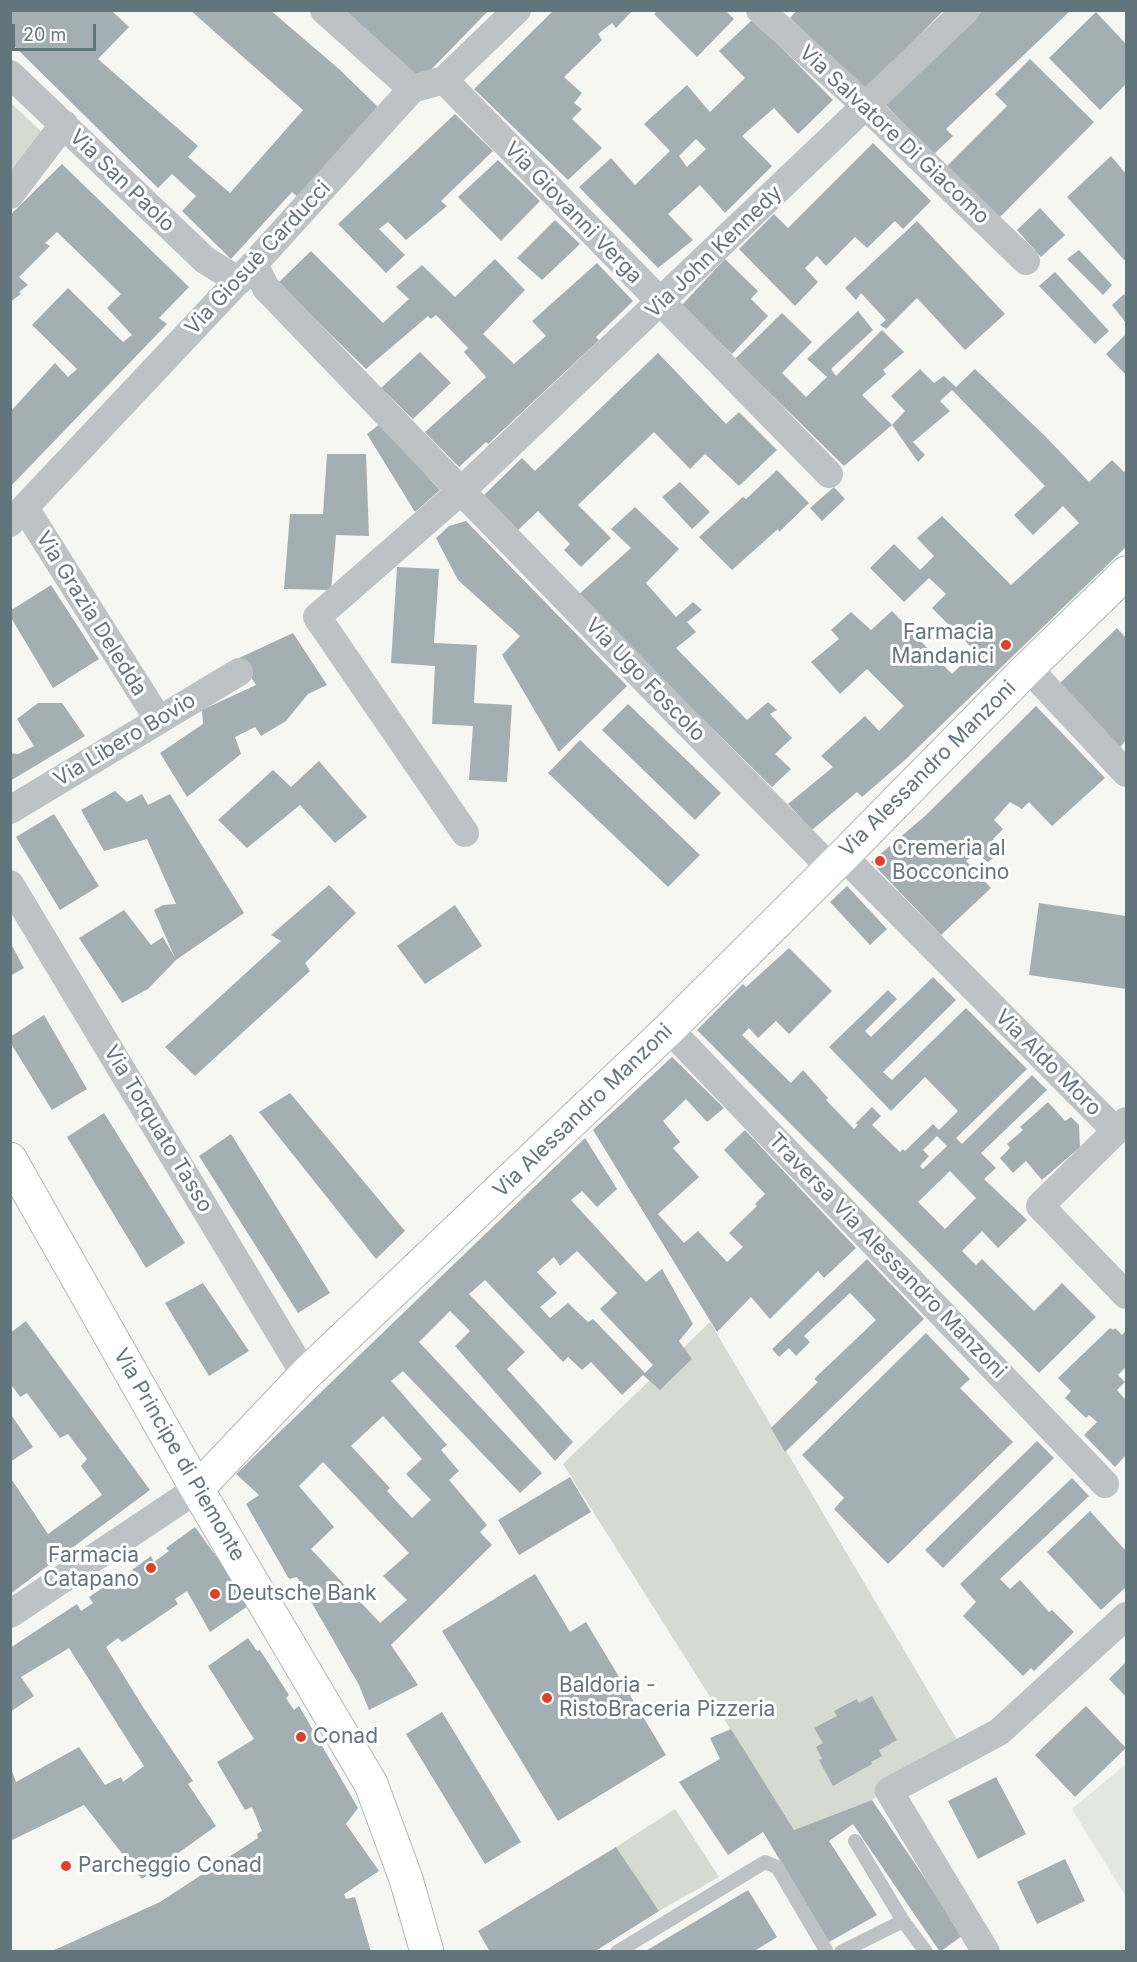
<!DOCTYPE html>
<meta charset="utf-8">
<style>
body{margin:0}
#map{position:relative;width:1137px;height:1962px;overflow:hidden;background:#f6f6f3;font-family:Inter,sans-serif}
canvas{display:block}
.frame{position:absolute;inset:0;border:12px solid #62757d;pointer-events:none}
.scale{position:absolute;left:12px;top:24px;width:84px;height:27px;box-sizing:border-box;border:3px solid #62757d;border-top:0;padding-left:8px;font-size:18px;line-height:21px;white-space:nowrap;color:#62757d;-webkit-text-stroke:4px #fff;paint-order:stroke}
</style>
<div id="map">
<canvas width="1137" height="1962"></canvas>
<div class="frame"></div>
<div class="scale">20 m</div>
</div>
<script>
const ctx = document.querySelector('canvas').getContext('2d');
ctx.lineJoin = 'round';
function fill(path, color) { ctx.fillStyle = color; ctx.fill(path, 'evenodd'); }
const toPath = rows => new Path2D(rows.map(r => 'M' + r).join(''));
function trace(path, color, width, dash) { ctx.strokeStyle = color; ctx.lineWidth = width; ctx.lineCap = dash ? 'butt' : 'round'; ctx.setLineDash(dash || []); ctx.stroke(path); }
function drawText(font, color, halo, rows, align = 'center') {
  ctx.font = font + ' Inter,sans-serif'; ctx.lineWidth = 6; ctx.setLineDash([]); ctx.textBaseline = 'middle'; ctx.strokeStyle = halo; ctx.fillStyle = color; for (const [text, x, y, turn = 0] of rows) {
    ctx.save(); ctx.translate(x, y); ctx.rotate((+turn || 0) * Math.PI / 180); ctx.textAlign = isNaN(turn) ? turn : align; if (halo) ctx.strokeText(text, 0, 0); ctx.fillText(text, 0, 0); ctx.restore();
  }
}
fill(toPath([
 [1126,1764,1126,1897,1072,1809]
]), '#e4e6e4');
fill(toPath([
 [11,103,46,136,11,175],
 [710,1322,959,1743,872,1800,794,1830,563,1464],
 [675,1809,719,1877,659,1911,616,1847]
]), '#d6dbd2');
fill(toPath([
 [10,10,111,10,129,27,98,59,198,146,188,157,230,193,303,110,190,10,270,10,339,69,379,108,300,199,292,192,231,259,182,211,196,196,172,174,158,188,10,42],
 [345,10,489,10,421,80],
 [554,10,633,10,616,28,612,23,598,34,602,40,564,77,582,93,574,103,582,109,572,119,602,148,568,180,474,89],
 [658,10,725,10,734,19,697,57,654,14],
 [797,10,944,10,864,91,790,18],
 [983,10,1071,10,946,129,953,136,933,155,885,104],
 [1096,12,1126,44,1126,84,1100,110,1049,58],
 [753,19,833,100,798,134,774,108,742,136,772,166,725,213,700,185,668,214,693,240,658,268,579,187,611,158,635,185,670,151,644,124,687,85,710,112,745,78,719,51],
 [696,139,706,149,687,167,679,156],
 [1030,59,1094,122,997,220,944,169,1007,106,995,94],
 [455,114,493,151,441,201,447,206,406,240,388,222,379,229,405,255,386,273,338,224],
 [873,143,931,201,903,229,895,221,867,248,855,237,826,266,817,256,805,268,818,282,795,306,739,249,774,214,788,228],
 [1111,156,1126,174,1126,262,1067,197],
 [498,160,540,201,501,241,458,197],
 [62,164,189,287,159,318,167,324,10,487,10,412,55,363,68,377,77,369,32,325,68,288,123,342,132,335,107,308,121,294,57,232,45,243,50,246,19,277,28,285,19,292,21,294,10,302,10,215],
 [1040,208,1065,235,1041,257,1017,230],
 [555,220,580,244,542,280,517,258],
 [917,221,1005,314,965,350,917,298,886,329,880,325,886,320,861,293,856,300,845,288],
 [1079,250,1112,285,1103,295,1067,259],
 [311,251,383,323,409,299,396,287,422,265,455,297,495,259,525,290,483,334,514,364,546,336,532,321,597,263,633,301,596,337,599,340,488,444,486,442,459,467,425,432,486,377,464,352,468,348,436,315,431,319,428,316,366,369,278,283],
 [725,259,758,291,751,299,768,316,732,354,681,306],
 [1055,272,1109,331,1095,344,1039,286],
 [1124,294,1126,297,1126,323,1112,305],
 [858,311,873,330,831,369,836,376,882,330,904,352,883,370,886,374,862,395,892,425,844,466,735,359,782,313,812,342,782,373,806,397,827,377,807,359],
 [1126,334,1126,375,1106,354],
 [420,352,451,383,413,419,381,388],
 [658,353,726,424,739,412,777,450,739,486,705,454,690,469,654,432,578,505,611,538,581,567,564,550,570,544,538,511,517,531,483,496,522,458,535,471],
 [920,369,934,383,944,376,956,387,975,369,1046,437,1089,482,1112,460,1124,472,1126,469,1126,547,906,759,862,797,857,792,812,830,788,804,833,767,821,756,865,716,879,731,904,706,867,669,840,694,811,662,839,639,831,630,851,612,871,630,892,611,952,674,975,651,932,608,946,594,929,578,904,602,870,568,894,544,920,570,934,556,917,538,942,516,1011,585,1079,523,1063,506,1033,535,1014,515,1045,486,952,390,940,401,950,411,913,442,925,455,918,462,892,425,905,411,891,396],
 [380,424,440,490,415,512,367,434],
 [327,454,366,454,369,536,336,535,331,590,284,589,290,514,323,514],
 [777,470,809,503,779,532,778,529,732,570,699,537,743,497,746,499],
 [680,482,710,512,692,529,662,497],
 [834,487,845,499,822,521,810,508],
 [635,507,679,549,646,583,676,617,693,602,702,610,687,622,696,632,676,648,747,720,768,702,777,710,770,714,792,738,775,754,791,769,772,787,577,596,631,548,611,529],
 [466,521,627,686,559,752,502,655,520,636,458,580,436,538,449,526],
 [397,567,439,569,434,643,477,645,474,703,512,705,507,782,469,780,473,726,432,724,435,666,391,663],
 [51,585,99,659,53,688,10,616,10,611],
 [1117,628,1126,638,1126,740,1120,747,1059,684],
 [293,633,327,685,308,694,286,721,261,736,255,727,235,737,241,754,187,797,160,753,203,724,202,710,256,685,239,658],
 [38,703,62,703,85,736,10,781,10,753,18,754,34,746,17,719],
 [628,704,721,793,695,820,602,730],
 [1036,706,1105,778,1052,826,1029,802,1022,809,1010,802,994,820,1003,829,993,839,1003,850,988,862,976,853,966,861,991,888,941,935,871,862,925,816],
 [580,740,700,855,668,887,548,773],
 [319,761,367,817,335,843,300,805,247,848,218,820,273,770,291,787],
 [115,791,127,802,142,794,148,805,170,794,244,913,176,960,148,989,122,1003,79,938,124,910,151,945,163,937,175,958,154,910,163,905,176,904,147,839,104,851,81,810],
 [54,814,99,886,60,910,16,837],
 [329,885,356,913,305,963,310,971,195,1076,165,1047,281,941,271,935],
 [847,886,887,929,870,945,830,902],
 [1039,903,1126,916,1126,989,1029,975],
 [455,905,482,946,425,984,397,946],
 [10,942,24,968,10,976],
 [789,948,832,991,789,1034,776,1021,758,1038,749,1028,742,1035,791,1083,803,1070,828,1098,826,1100,854,1129,858,1125,856,1123,872,1107,881,1116,872,1125,900,1152,903,1149,905,1151,933,1124,939,1130,958,1111,925,1077,891,1111,829,1047,888,990,897,999,865,1031,871,1037,933,977,956,1000,883,1072,892,1080,966,1008,1027,1069,956,1138,962,1144,1032,1075,1047,1090,981,1153,996,1168,984,1179,1027,1220,998,1248,982,1231,962,1251,976,1265,982,1259,1034,1311,1062,1283,1096,1317,1039,1373,697,1030,743,984,746,987],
 [937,1136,947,1146,923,1169,920,1166,929,1156,923,1150],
 [950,1171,976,1198,945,1229,918,1202],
 [44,1015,87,1089,52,1110,10,1042,10,1037],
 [672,1057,724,1108,707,1122,686,1099,663,1121,680,1142,673,1148,699,1177,658,1214,684,1243,698,1231,727,1262,743,1247,729,1233,757,1206,755,1204,765,1194,724,1150,745,1130,856,1248,824,1278,818,1271,770,1319,751,1297,717,1332,593,1130],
 [290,1093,405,1231,376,1259,259,1112],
 [1048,1102,1065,1121,1071,1117,1079,1125,1080,1147,1042,1180,1026,1161,1013,1173,1000,1158,1010,1148,1007,1144,1023,1130,1020,1127],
 [104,1113,185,1243,146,1268,67,1137],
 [231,1134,330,1293,298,1313,199,1156],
 [585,1138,617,1189,597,1207,582,1191,571,1200,646,1282,662,1269,693,1324,679,1341,692,1359,660,1390,643,1375,622,1395,591,1362,582,1370,568,1357,563,1362,485,1280,469,1294,525,1352,507,1369,573,1442,555,1461,455,1346,470,1331,450,1311,419,1342,542,1473,520,1493,403,1371,391,1381,447,1445,441,1450,459,1471,449,1480,487,1525,480,1532,492,1545,391,1645,418,1685,369,1710,359,1685,297,1577,289,1579,246,1504,259,1495,236,1474],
 [577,1251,617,1293,600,1309,653,1365,645,1373,593,1319,588,1322,568,1303,550,1318,540,1307,557,1293,537,1272,554,1257,560,1266],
 [383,1416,422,1459,406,1474,431,1500,412,1518,387,1491,390,1488,351,1446],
 [323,1462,409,1553,383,1576,407,1600,380,1623,311,1549,334,1527,299,1486],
 [867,1259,924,1319,785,1452,771,1428,818,1382,814,1379,876,1320,850,1293,804,1336,810,1342,796,1356,789,1348,779,1357,772,1349],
 [203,1283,249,1351,209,1376,165,1303],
 [26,1321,150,1490,10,1594,10,1477,48,1534,102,1495,81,1466,87,1459,68,1434,60,1438,27,1393,20,1397,10,1383,10,1333],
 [1110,1328,1113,1330,1115,1328,1122,1335,1126,1330,1126,1367,1118,1375,1125,1382,1117,1390,1126,1400,1126,1455,1115,1467,1084,1435,1097,1422,1089,1415,1086,1418,1065,1398,1071,1391,1058,1378],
 [926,1333,970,1379,960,1388,1013,1442,888,1564,834,1509,844,1498,802,1455],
 [10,1413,33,1447,10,1462],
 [1037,1441,1054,1458,943,1568,925,1550],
 [570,1477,591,1512,519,1555,498,1520],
 [1072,1478,1089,1496,1000,1579,1010,1589,1020,1580,1049,1612,1052,1610,1074,1632,1034,1671,1031,1668,1023,1676,963,1616,976,1602,960,1584],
 [1090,1511,1126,1551,1126,1587,1101,1610,1047,1552],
 [195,1527,226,1570,248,1606,210,1632,187,1591,175,1599,178,1604,122,1642,118,1638,106,1647,143,1707,193,1781,188,1784,216,1826,142,1879,84,1805,10,1841,10,1766,16,1782,79,1747,105,1785,121,1777,123,1782,144,1766,69,1648,21,1677,34,1696,10,1712,10,1648,77,1604,81,1611,93,1603,89,1597,110,1583,115,1590,136,1576,132,1570,151,1556,154,1562,169,1551,166,1548],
 [535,1574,570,1632,586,1622,666,1755,558,1821,442,1631],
 [248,1638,257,1651,260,1650,289,1695,286,1698,294,1710,299,1706,358,1808,346,1824,379,1871,344,1894,346,1899,355,1897,371,1952,50,1952,160,1902,258,1838,257,1834,262,1831,252,1807,245,1810,217,1762,254,1739,208,1666],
 [1126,1662,1126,1697,1109,1679],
 [872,1696,897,1740,879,1750,882,1756,871,1762,872,1764,833,1786,819,1760,822,1759,816,1747,823,1743,814,1728,837,1716,834,1711,857,1699,859,1703],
 [1086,1706,1126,1748,1075,1797,1035,1755],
 [442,1712,521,1842,485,1864,406,1734],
 [731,1729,794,1830,872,1800,963,1935,940,1952,853,1824,829,1841,877,1915,829,1942,763,1832,728,1855,679,1782,720,1759,710,1738],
 [996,1777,1026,1834,978,1859,948,1801],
 [616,1847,659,1911,594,1952,490,1952,478,1931],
 [1065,1859,1085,1901,1037,1924,1017,1882],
 [748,1890,777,1937,753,1952,644,1952]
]), '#a4afb3');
const secondary = toPath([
 [10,1159,197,1489,371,1784,406,1879,427,1952],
 [197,1489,305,1375,669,1029,843,856,1028,668,1126,573]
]);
trace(secondary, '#b0b7ba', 35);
trace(toPath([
 [855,1841,903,1921,926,1952],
 [617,1952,765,1862,777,1867,827,1952],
 [841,1952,903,1921]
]), '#bdc3c5', 14);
trace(toPath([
 [324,10,412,89],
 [760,10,867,107,1026,261],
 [10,74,205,260,239,281],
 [444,80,829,474],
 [10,195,64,124],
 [254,264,266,288,461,491,687,723,831,868],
 [25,508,158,719],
 [10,523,254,264,412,89,444,80,517,10],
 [1028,668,1126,773],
 [10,810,239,672],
 [465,833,317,617,461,491,966,10],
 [843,856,1116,1131],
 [10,884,305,1375],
 [669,1029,1105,1484],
 [1126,1121,1040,1206,1126,1295],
 [10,1614,197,1489],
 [986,1952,889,1791,999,1732,1126,1616]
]), '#bdc3c5', 28);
trace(secondary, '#fff', 33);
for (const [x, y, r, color] of [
 [1006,645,6,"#de412b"],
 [880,861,6,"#de412b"],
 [151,1568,6,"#de412b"],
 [215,1594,6,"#de412b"],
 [547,1698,6,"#de412b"],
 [301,1737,6,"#de412b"],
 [66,1866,6,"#de412b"]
]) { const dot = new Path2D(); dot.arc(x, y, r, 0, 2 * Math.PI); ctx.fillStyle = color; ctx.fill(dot); trace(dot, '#fff', 2); }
drawText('21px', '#62757d', '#fff', [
 ["Via Salvatore Di Giacomo",894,135,43],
 ["Via San Paolo",122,181,44],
 ["Via Giovanni Verga",573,213,46],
 ["Via John Kennedy",714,252,-44],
 ["Via Giosuè Carducci",258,258,-47],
 ["Via Grazia Deledda",91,614,58],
 ["Via Ugo Foscolo",645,680,46],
 ["Via Libero Bovio",125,740,-31],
 ["Via Alessandro Manzoni",928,769,-45],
 ["Via Aldo Moro",1048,1063,45],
 ["Via Alessandro Manzoni",583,1111,-44],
 ["Via Torquato Tasso",158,1129,59],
 ["Traversa Via Alessandro Manzoni",887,1256,46],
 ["Via Principe di Piemonte",179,1455,60]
]);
drawText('21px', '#62757d', '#fff', [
 ["Farmacia",994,633,"right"],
 ["Mandanici",994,657,"right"],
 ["Cremeria al",892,849],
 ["Bocconcino",892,873],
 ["Farmacia",139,1556,"right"],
 ["Catapano",139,1580,"right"],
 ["Deutsche Bank",227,1594],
 ["Baldoria -",559,1686],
 ["RistoBraceria Pizzeria",559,1710],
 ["Conad",313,1737],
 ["Parcheggio Conad",78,1866]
], 'left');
</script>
